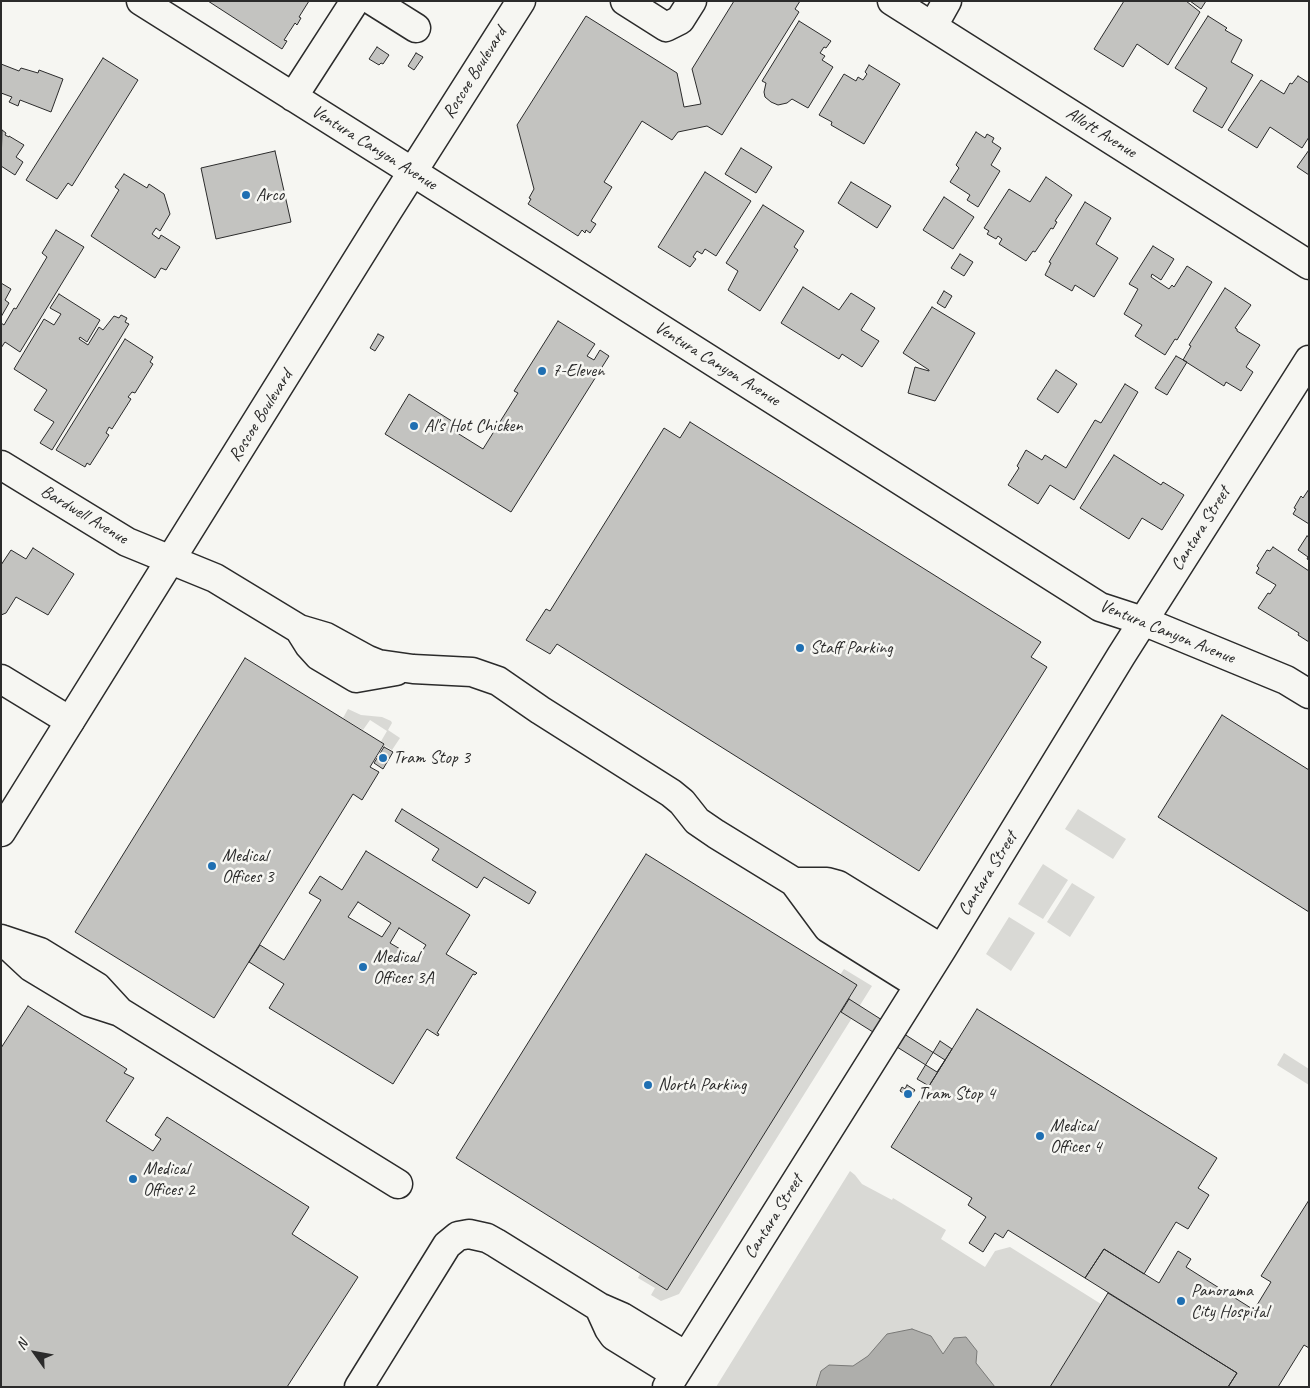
<!DOCTYPE html>
<style>
body{margin:0}
#map{position:relative;width:1310px;height:1388px;overflow:hidden;background:#f6f6f2;font-family:Caveat,sans-serif}
canvas{display:block}
.frame{position:absolute;inset:0;border:2px solid #2b2b2b;pointer-events:none}
.north{position:absolute;left:10px;top:1328px;width:50px;height:50px;-webkit-text-stroke:4px #f6f6f2;paint-order:stroke;rotate:302deg;font-size:14px;font-weight:700;line-height:20px;text-align:center;color:#2b2b2b}
.north::after{content:'';display:block;margin:auto;width:18px;height:22px;background:#2b2b2b;clip-path:polygon(50% 0,100% 100%,50% 72%,0 100%)}
</style>
<div id="map">
<canvas width="1310" height="1388"></canvas>
<div class="frame"></div>
<div class="north">N</div>
</div>
<script>
const ctx = document.querySelector('canvas').getContext('2d');
ctx.lineJoin = 'round';
function fill(path, color) { ctx.fillStyle = color; ctx.fill(path, 'evenodd'); }
const toPath = rows => new Path2D(rows.map(r => 'M' + r).join(''));
function trace(path, color, width, dash) { ctx.strokeStyle = color; ctx.lineWidth = width; ctx.lineCap = dash ? 'butt' : 'round'; ctx.setLineDash(dash || []); ctx.stroke(path); }
function drawText(font, color, halo, rows, align = 'center') {
  ctx.font = font + ' Caveat,sans-serif'; ctx.lineWidth = 5; ctx.setLineDash([]); ctx.textBaseline = 'middle'; ctx.strokeStyle = halo; ctx.fillStyle = color; for (const [text, x, y, turn = 0] of rows) {
    ctx.save(); ctx.translate(x, y); ctx.rotate((+turn || 0) * Math.PI / 180); ctx.textAlign = isNaN(turn) ? turn : align; if (halo) ctx.strokeText(text, 0, 0); ctx.fillText(text, 0, 0); ctx.restore();
  }
}
fill(toPath([
 [348,709,361,715,382,717,391,721,392,723,388,730,400,738,392,750,380,743,387,731,370,720,363,730,343,718],
 [1078,809,1126,839,1113,859,1065,829],
 [1043,864,1068,880,1043,919,1018,904],
 [1072,883,1095,897,1070,937,1047,922],
 [1009,917,1035,933,1011,971,986,954],
 [844,969,872,986,679,1294,661,1301,651,1295,655,1288,638,1278,640,1274,667,1289,857,985,840,975],
 [1284,1053,1309,1069,1309,1085,1277,1065],
 [850,1171,855,1175,862,1184,892,1200,893,1198,946,1230,941,1239,985,1267,995,1251,1010,1247,1101,1304,1050,1387,716,1387]
]), '#d9d9d5');
const water = toPath([
 [912,1329,931,1336,943,1354,954,1338,966,1337,977,1351,976,1363,995,1387,816,1387,821,1371,829,1365,853,1366,868,1356,887,1334,912,1329]
]);
fill(water, '#aeaeab');
trace(water, '#7a7a78', 1);
const building = toPath([
 [208,1,309,1,299,17,301,18,297,25,295,23,284,40,287,41,282,49,208,1],
 [734,1,800,1,795,9,799,12,722,135,707,126,678,132,672,140,642,121,604,182,612,187,591,221,596,224,590,233,586,230,585,233,582,230,578,236,528,204,531,199,529,198,534,189,517,125,586,16,677,73,684,107,701,104,692,69,734,1],
 [1124,1,1186,1,1200,12,1168,65,1137,44,1123,67,1094,49,1124,1],
 [1190,1,1206,1,1201,9,1190,1],
 [1208,16,1227,28,1225,30,1242,40,1231,62,1253,75,1222,128,1193,111,1207,88,1175,68,1208,16],
 [799,21,831,41,826,48,824,47,820,53,825,56,822,60,833,67,808,108,792,99,787,103,778,105,771,102,765,97,764,92,766,83,762,81,799,21],
 [377,47,389,55,383,64,381,63,379,65,369,59,377,47],
 [416,53,423,57,414,70,408,66,416,53],
 [103,58,138,80,72,186,68,183,57,199,26,180,103,58],
 [1,64,19,71,21,68,38,73,39,70,63,79,51,112,20,100,18,106,9,102,12,97,1,93,1,64],
 [869,65,900,84,864,144,831,125,832,122,819,115,844,74,856,81,858,77,863,80,867,74,865,72,869,65],
 [1298,76,1309,83,1309,137,1302,148,1270,127,1257,148,1228,130,1261,80,1284,94,1290,83,1292,84,1298,76],
 [2,130,6,133,5,135,9,137,9,136,24,145,16,157,23,162,15,175,1,166,2,130],
 [976,132,985,138,987,134,994,138,992,142,1001,148,991,165,1000,171,978,207,967,200,970,195,950,182,959,168,956,165,976,132],
 [741,148,772,167,756,193,725,174,741,148],
 [1309,150,1309,175,1297,167,1309,150],
 [275,151,291,222,216,239,201,168,275,151],
 [705,172,751,201,716,256,705,249,702,254,697,251,693,257,696,259,690,267,658,247,705,172],
 [124,174,147,188,149,184,164,194,170,214,160,231,156,228,152,234,159,239,161,235,180,247,166,270,161,268,155,278,91,236,119,190,115,187,124,174],
 [1046,177,1072,195,1055,221,1057,222,1053,229,1051,228,1035,252,1033,251,1026,261,999,244,1002,239,998,236,996,239,987,234,989,231,984,228,1009,189,1030,202,1046,177],
 [851,182,891,206,877,228,838,203,851,182],
 [944,197,974,217,953,249,923,230,944,197],
 [1085,202,1111,218,1096,244,1118,258,1094,297,1075,285,1072,291,1045,275,1051,263,1049,262,1085,202],
 [763,205,804,231,794,247,798,250,760,311,728,290,738,271,726,263,763,205],
 [56,230,84,247,20,352,5,342,1,348,1,323,4,325,14,308,16,309,47,257,42,253,56,230],
 [1153,246,1174,259,1161,280,1152,274,1151,277,1169,289,1172,285,1174,287,1187,266,1212,282,1177,340,1175,339,1165,355,1135,336,1142,325,1124,314,1138,289,1129,284,1153,246],
 [960,254,973,262,964,276,951,268,960,254],
 [1,283,11,289,5,300,9,303,1,317,1,283],
 [803,287,839,310,851,293,875,308,861,330,879,341,862,367,842,354,839,359,781,323,803,287],
 [1225,288,1251,305,1235,328,1237,329,1237,331,1260,345,1246,367,1253,372,1241,391,1226,382,1224,386,1183,360,1191,346,1189,345,1225,288],
 [944,291,952,296,945,308,937,303,944,291],
 [59,294,100,320,87,342,80,337,79,339,88,345,99,327,103,330,114,316,119,318,121,315,127,318,125,322,129,324,52,450,40,443,54,422,34,410,47,390,14,369,44,319,54,325,61,314,50,308,59,294],
 [932,307,975,333,935,401,908,393,915,367,929,371,929,370,903,353,932,307],
 [558,321,595,344,587,356,594,360,600,350,609,356,511,512,385,434,409,394,458,425,454,431,483,449,518,393,514,391,558,321],
 [378,334,384,337,375,351,370,348,378,334],
 [125,339,153,357,150,362,153,364,135,393,132,392,128,397,131,399,112,429,109,427,106,433,109,435,90,465,87,463,85,467,56,450,125,339],
 [1176,356,1187,362,1167,395,1155,388,1176,356],
 [1056,370,1077,384,1058,413,1037,399,1056,370],
 [1125,384,1138,392,1074,500,1050,485,1038,504,1008,485,1019,468,1017,466,1026,450,1042,460,1045,455,1066,468,1095,420,1101,423,1125,384],
 [690,422,1041,642,1031,657,1047,667,919,871,557,644,550,654,526,640,546,609,550,611,664,428,680,438,690,422],
 [1114,455,1161,485,1163,482,1184,495,1162,530,1142,518,1129,539,1080,508,1114,455],
 [1309,489,1309,524,1293,514,1296,509,1294,508,1301,496,1303,498,1309,489],
 [1307,536,1309,537,1309,560,1307,559,1308,557,1298,550,1307,536],
 [1273,547,1309,571,1309,642,1298,635,1299,633,1258,608,1268,593,1270,594,1276,585,1256,573,1259,568,1257,566,1267,550,1270,551,1273,547],
 [33,548,74,574,48,615,16,597,6,613,1,615,1,565,11,550,26,559,33,548],
 [245,658,384,744,370,767,379,772,362,800,353,794,214,1018,75,932,245,658],
 [1222,715,1309,770,1309,912,1158,817,1222,715],
 [384,747,393,752,383,769,374,763,384,747],
 [402,809,536,892,529,904,484,877,477,888,432,860,439,849,395,821,402,809],
 [366,851,470,915,446,954,477,973,475,975,473,974,437,1033,439,1034,438,1036,427,1029,393,1084,269,1008,284,984,249,962,260,945,284,960,321,900,309,893,320,876,342,890,366,851],
 [358,902,391,923,382,937,348,917,358,902],
 [399,928,426,945,417,959,390,943,399,928],
 [646,854,857,985,667,1290,456,1158,646,854],
 [849,999,945,1060,937,1072,841,1012,849,999],
 [28,1006,127,1069,124,1073,134,1078,106,1121,153,1151,161,1139,155,1135,167,1117,309,1207,292,1234,358,1277,287,1387,1,1387,1,1048,28,1006],
 [977,1009,1217,1158,1198,1188,1209,1195,1188,1229,1176,1222,1144,1274,1104,1249,1085,1278,1008,1230,1003,1238,995,1233,983,1252,969,1243,986,1217,968,1205,972,1198,891,1147,977,1009],
 [940,1041,952,1049,929,1086,917,1079,940,1041],
 [907,1085,915,1090,910,1097,900,1091,902,1087,905,1089,907,1085],
 [1309,1200,1309,1348,1304,1345,1278,1387,1228,1387,1237,1373,1085,1278,1104,1249,1159,1283,1178,1251,1191,1259,1186,1267,1254,1310,1271,1282,1261,1276,1309,1200],
 [1108,1293,1237,1373,1228,1387,1050,1387,1108,1293]
]);
fill(building, '#c3c3c0');
trace(building, '#2b2b2b', 1);
const minor = toPath([
 [141,1,551,259,1100,607,1143,621,1286,680,1309,694],
 [373,1,416,28],
 [625,1,666,27,680,20,692,1],
 [892,1,1309,265],
 [933,26,947,1],
 [293,97,355,1],
 [1,465,127,542,215,578,299,629,326,637,368,660,378,664,413,669,472,672,498,681,540,710,671,793,682,802,697,821,716,834,931,966],
 [299,629,309,645,319,656,356,678,396,671],
 [1,679,70,721],
 [1,939,40,952,97,987,120,1012,89,1002,31,967,1,939],
 [919,985,828,928,794,882,827,882,838,885,942,949],
 [120,1012,398,1184],
 [599,1307,609,1329,614,1336,674,1373],
 [359,1387,447,1245,458,1236,469,1234,487,1238,496,1243,599,1307,622,1317,686,1356],
 [667,1387,942,949,1121,656,1309,360]
]);
const major = toPath([
 [1,832,387,212,521,1]
]);
trace(minor, '#2b2b2b', 31);
trace(major, '#2b2b2b', 31);
trace(minor, '#f6f6f2', 28);
trace(major, '#f6f6f2', 28);
for (const [x, y, r, color] of [
 [246,195,5,"#1f6fb2"],
 [542,371,5,"#1f6fb2"],
 [414,426,5,"#1f6fb2"],
 [800,648,5,"#1f6fb2"],
 [383,758,5,"#1f6fb2"],
 [212,866,5,"#1f6fb2"],
 [363,967,5,"#1f6fb2"],
 [648,1085,5,"#1f6fb2"],
 [908,1094,5,"#1f6fb2"],
 [1040,1136,5,"#1f6fb2"],
 [133,1179,5,"#1f6fb2"],
 [1181,1301,5,"#1f6fb2"]
]) { const dot = new Path2D(); dot.arc(x, y, r, 0, 2 * Math.PI); ctx.fillStyle = color; ctx.fill(dot); trace(dot, '#f6f6f2', 2); }
drawText('18px', '#2b2b2b', '#f6f6f2', [
 ["Roscoe Boulevard",475,73,-58],
 ["Allott Avenue",1101,133,32],
 ["Ventura Canyon Avenue",374,148,32],
 ["Ventura Canyon Avenue",717,364,32],
 ["Roscoe Boulevard",261,416,-58],
 ["Bardwell Avenue",84,515,31],
 ["Cantara Street",1201,529,-58],
 ["Ventura Canyon Avenue",1167,632,22],
 ["Cantara Street",988,874,-58],
 ["Cantara Street",774,1217,-58]
]);
drawText('18px', '#2b2b2b', '#f6f6f2', [
 ["Arco",256,195],
 ["7-Eleven",552,371],
 ["Al's Hot Chicken",424,426],
 ["Staff Parking",810,648],
 ["Tram Stop 3",393,758],
 ["Medical",222,856],
 ["Offices 3",222,877],
 ["Medical",373,957],
 ["Offices 3A",373,978],
 ["North Parking",658,1085],
 ["Tram Stop 4",918,1094],
 ["Medical",1050,1126],
 ["Offices 4",1050,1147],
 ["Medical",143,1169],
 ["Offices 2",143,1190],
 ["Panorama",1191,1291],
 ["City Hospital",1191,1312]
], 'left');
</script>
